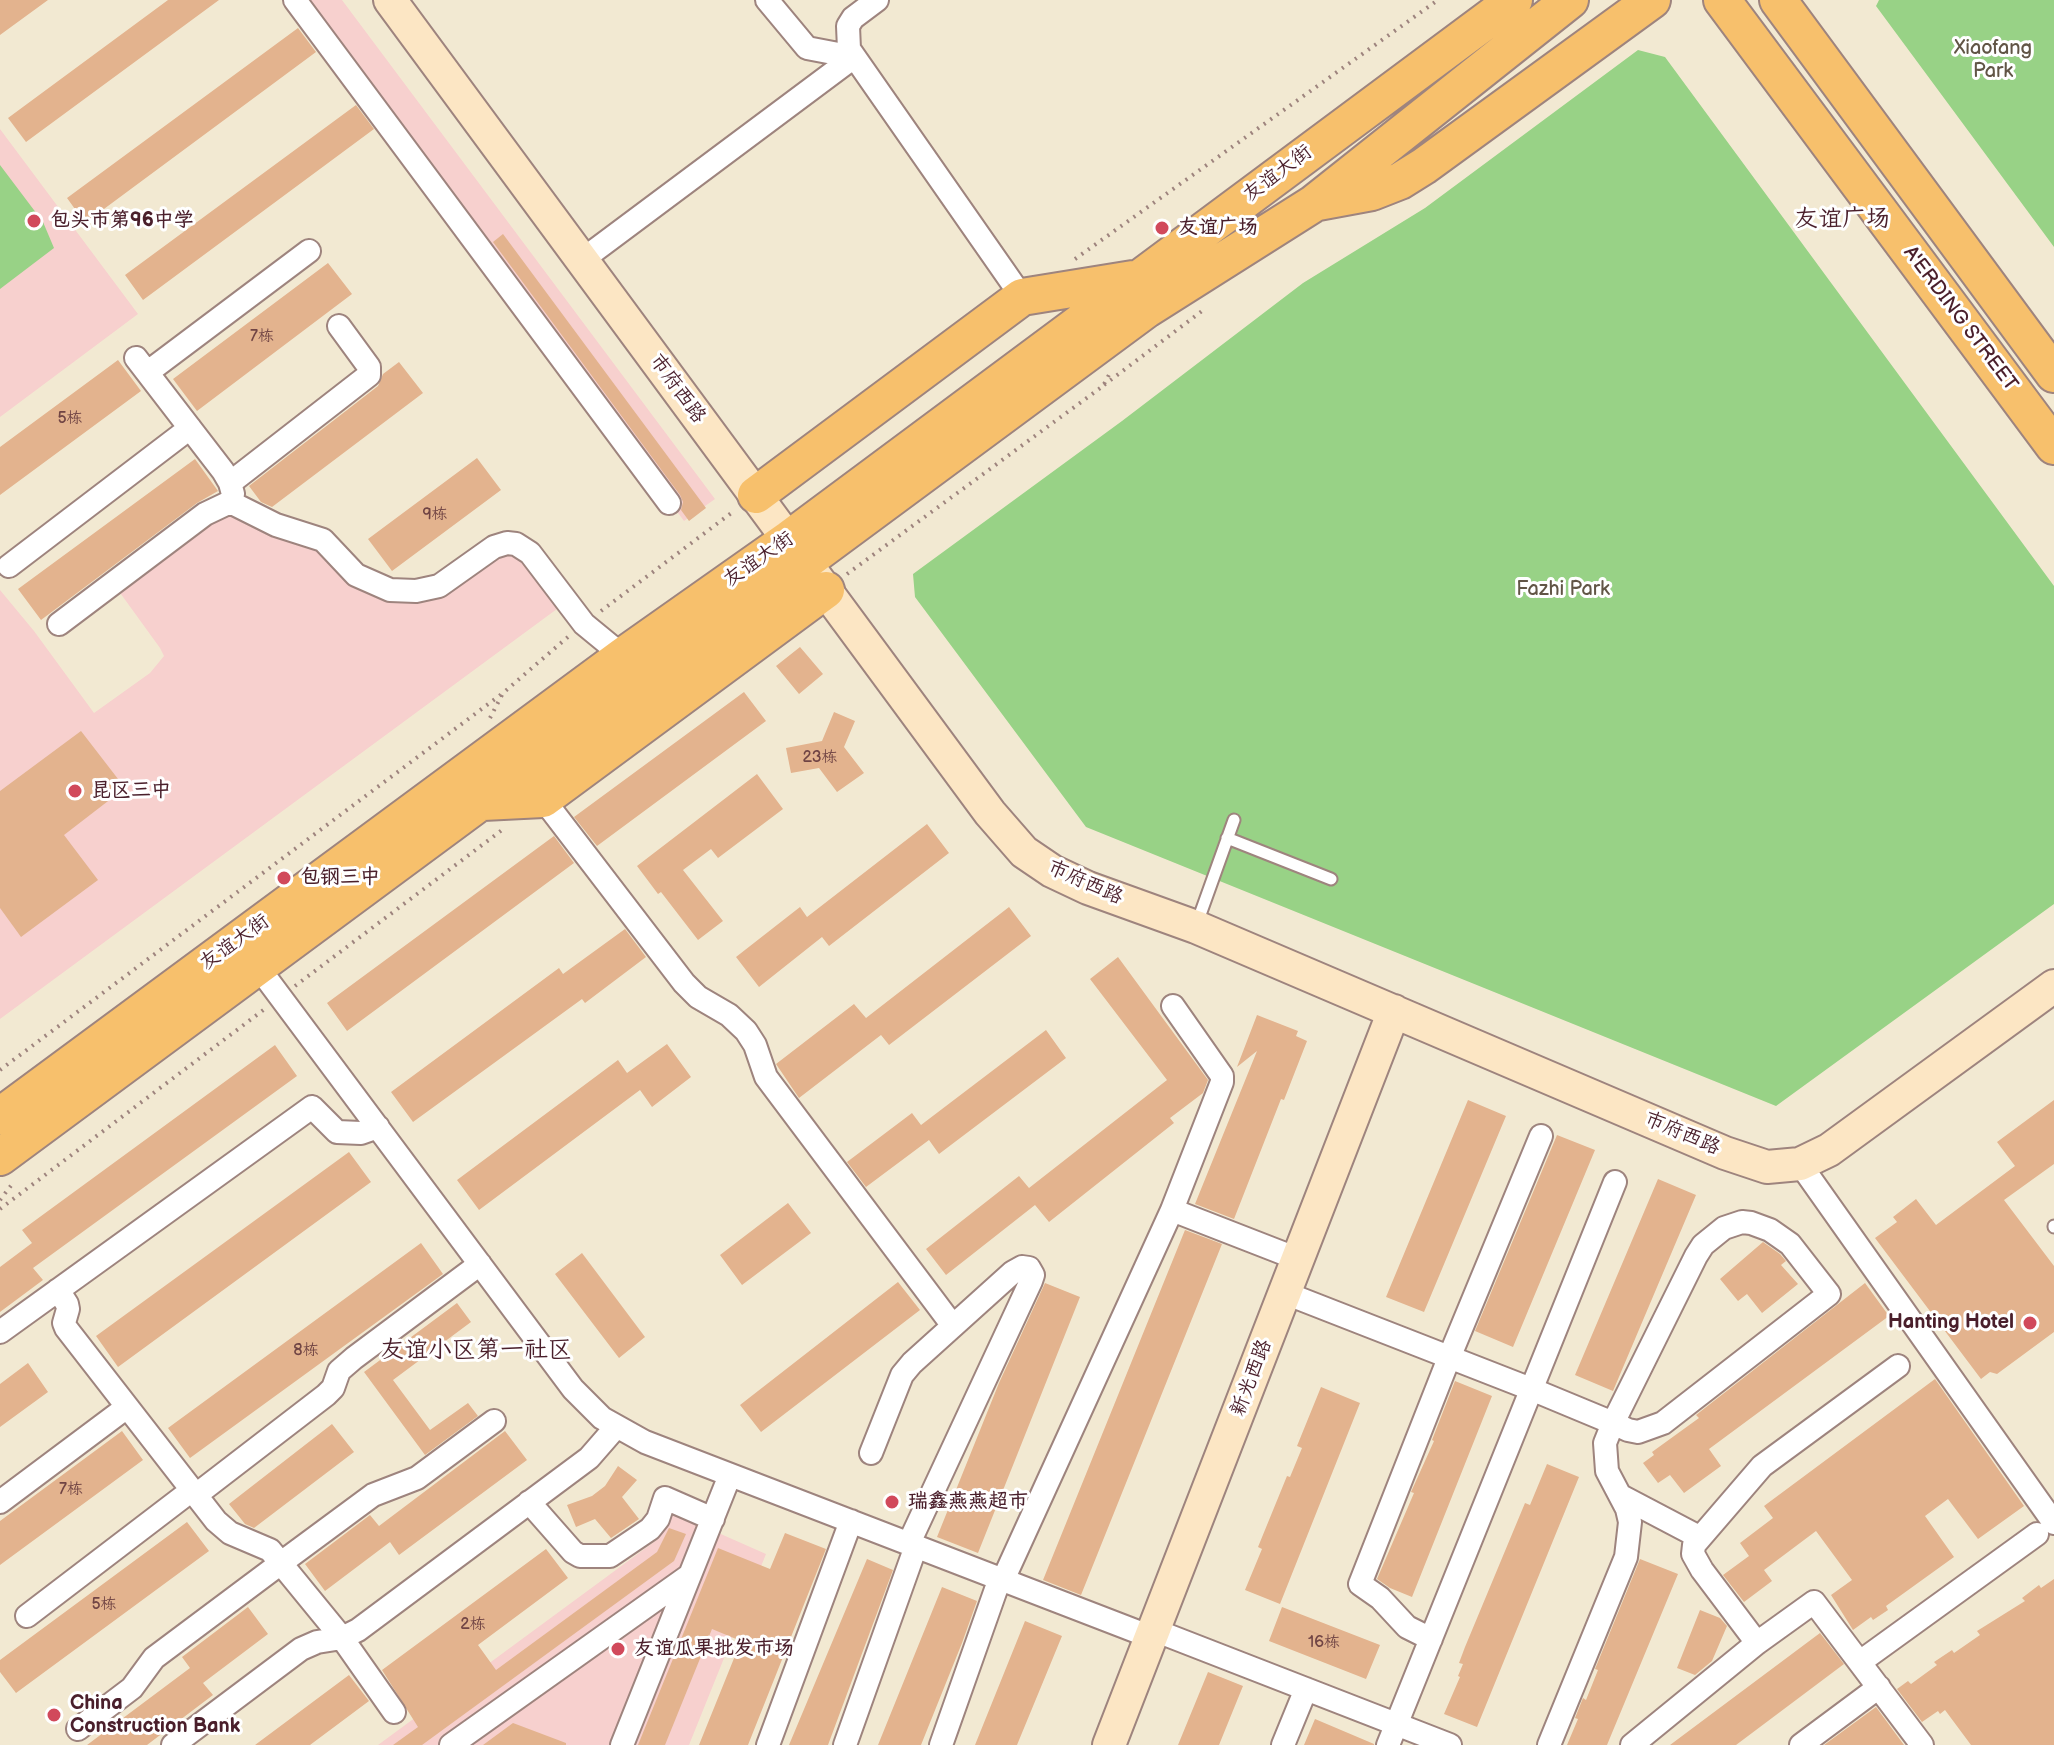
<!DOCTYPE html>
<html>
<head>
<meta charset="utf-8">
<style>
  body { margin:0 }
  canvas { display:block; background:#f2e9d2 }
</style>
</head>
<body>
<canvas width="2054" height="1745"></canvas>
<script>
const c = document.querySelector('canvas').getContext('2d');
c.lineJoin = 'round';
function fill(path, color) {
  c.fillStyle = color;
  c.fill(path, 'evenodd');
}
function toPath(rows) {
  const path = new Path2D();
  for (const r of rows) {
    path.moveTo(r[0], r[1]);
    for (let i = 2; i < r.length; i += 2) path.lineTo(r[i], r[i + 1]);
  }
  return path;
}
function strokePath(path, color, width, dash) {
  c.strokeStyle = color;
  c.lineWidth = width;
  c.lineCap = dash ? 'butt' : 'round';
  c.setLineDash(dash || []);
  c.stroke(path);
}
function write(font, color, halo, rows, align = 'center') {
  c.font = font + ' "Balsamiq Sans","LXGW WenKai TC",sans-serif';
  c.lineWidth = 6;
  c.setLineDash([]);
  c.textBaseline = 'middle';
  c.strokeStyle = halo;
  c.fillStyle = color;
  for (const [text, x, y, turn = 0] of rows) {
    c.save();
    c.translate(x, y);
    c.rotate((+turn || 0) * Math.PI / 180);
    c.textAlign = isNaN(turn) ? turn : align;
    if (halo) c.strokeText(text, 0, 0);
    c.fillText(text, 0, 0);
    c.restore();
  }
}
const built = toPath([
  [298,0,342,0,715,499,684,521],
  [0,129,138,314,0,417],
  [231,506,305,537,357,587,369,594,381,597,498,552,509,552,523,559,561,606,0,1019,0,590,34,631,94,713,150,673,164,656,160,648,118,590],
  [671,1512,766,1554,689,1745,378,1745,658,1539]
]);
const green = toPath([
  [1879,0,2054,0,2054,247,1876,6],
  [1638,50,1665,57,2054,586,2054,904,1776,1106,1086,827,915,597,913,574,1122,421,1303,283,1425,208],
  [0,165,43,222,54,248,0,289]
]);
const building = toPath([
  [0,0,48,0,0,35],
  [168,0,219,0,26,142,8,118],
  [298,28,316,52,85,223,67,198],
  [356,105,374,129,143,300,125,275],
  [503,234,706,508,689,521,681,510,683,502,680,495,493,242],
  [328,263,352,294,197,411,173,379],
  [118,360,141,391,0,495,0,447],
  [399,362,423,393,272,507,261,502,249,486,378,386,383,374],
  [477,458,501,490,392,571,368,539],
  [195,459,218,491,197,503,41,620,18,589],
  [800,647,823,674,799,694,776,666],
  [744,692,766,721,597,846,574,817],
  [834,712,855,721,844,747,864,773,837,792,819,768,791,773,786,748,822,741],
  [81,731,125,788,64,835,98,880,21,937,0,908,0,791],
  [757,774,783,809,718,858,711,849,683,870,723,921,698,940,661,892,658,894,637,866],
  [927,824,949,853,829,946,822,937,759,987,736,957,800,907,807,917],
  [554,836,574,863,347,1031,327,1003],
  [1009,907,1031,936,889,1045,881,1035,799,1098,776,1064,854,1004,866,1018],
  [625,929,646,957,585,1003,582,999,413,1122,391,1092,559,968,563,974],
  [1118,957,1208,1080,1203,1093,1170,1118,1174,1123,1049,1222,1035,1205,946,1275,926,1249,1019,1176,1029,1188,1167,1080,1090,979],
  [1257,1015,1298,1031,1296,1036,1307,1041,1284,1100,1281,1099,1234,1219,1195,1204,1257,1051,1237,1067],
  [1046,1030,1066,1058,939,1154,929,1140,866,1187,847,1162,912,1113,921,1125],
  [667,1044,691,1077,652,1107,640,1090,479,1210,457,1180,618,1060,627,1073],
  [275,1045,297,1076,33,1268,43,1280,0,1312,0,1267,32,1243,22,1230],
  [1468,1100,1506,1116,1424,1312,1386,1297],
  [2054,1100,2054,1164,2004,1200,2054,1266,2054,1332,1997,1374,1990,1372,1981,1379,1875,1238,1897,1222,1893,1217,1916,1199,1936,1225,2015,1166,1997,1142],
  [1557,1135,1595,1150,1513,1347,1475,1331],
  [349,1152,371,1182,118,1367,96,1336],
  [1658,1179,1696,1195,1613,1391,1575,1375],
  [788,1203,811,1233,742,1285,720,1255],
  [1185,1230,1222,1244,1081,1595,1043,1580],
  [1763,1242,1780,1254,1786,1261,1781,1265,1798,1284,1762,1313,1747,1294,1738,1301,1720,1279],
  [421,1243,443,1274,190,1458,168,1428],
  [582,1253,645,1337,619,1358,555,1274],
  [898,1282,920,1310,761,1432,740,1405],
  [1045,1283,1080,1297,978,1553,937,1537,999,1383],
  [1865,1283,1889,1316,1709,1449,1721,1466,1684,1493,1670,1475,1658,1483,1643,1463,1654,1455,1652,1452,1699,1418,1696,1415],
  [457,1303,471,1322,393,1380,430,1430,468,1403,478,1416,425,1455,364,1372],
  [28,1363,48,1392,0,1427,0,1384],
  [1935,1379,2024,1506,1978,1539,1948,1499,1925,1516,1954,1557,1886,1606,1888,1610,1873,1620,1871,1617,1853,1630,1831,1595,1852,1580,1816,1531,1764,1570,1772,1581,1744,1602,1723,1575,1749,1556,1740,1543,1773,1518,1764,1506],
  [1455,1381,1492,1396,1412,1597,1390,1588,1377,1579,1414,1493,1411,1492,1434,1441,1432,1440],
  [1321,1387,1360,1403,1280,1604,1245,1590,1262,1549,1258,1547,1287,1476,1290,1477,1302,1448,1297,1446],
  [332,1424,354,1452,254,1528,245,1524,229,1504],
  [122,1431,143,1460,0,1565,0,1521],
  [505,1431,527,1460,399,1555,390,1542,325,1591,305,1564,370,1515,379,1526],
  [1547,1464,1579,1477,1477,1727,1444,1714,1460,1677,1458,1676,1463,1664,1459,1663,1465,1647,1525,1503,1530,1505],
  [618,1466,637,1480,622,1497,639,1519,611,1538,595,1519,576,1527,567,1505,592,1496,605,1486],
  [187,1522,209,1551,16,1693,0,1672,0,1660],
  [669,1528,686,1534,674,1561,422,1745,393,1745,418,1727,382,1670,546,1549,568,1578,478,1645,496,1670,657,1552],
  [785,1533,826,1549,748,1745,699,1745,741,1641,712,1629,665,1745,638,1745,718,1548,770,1569],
  [867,1559,893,1570,828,1745,789,1745],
  [1640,1559,1678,1574,1607,1745,1567,1745,1578,1719,1575,1718,1583,1698,1586,1700,1598,1670,1595,1669],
  [2054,1579,2054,1745,1971,1745,1945,1710,1940,1714,1938,1711,1922,1722,1897,1689,1908,1681,1911,1684,1937,1665,1934,1662,1952,1650,1954,1653,1980,1635,1977,1631,2025,1601,2022,1598,2039,1585,2041,1588],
  [942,1587,977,1601,962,1643,921,1745,878,1745],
  [248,1607,268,1634,203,1683,213,1695,147,1745,87,1745,190,1668,182,1657],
  [1282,1607,1380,1645,1366,1679,1269,1641],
  [1700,1610,1720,1618,1727,1626,1712,1661,1695,1675,1677,1668],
  [1025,1621,1062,1636,1017,1745,975,1745],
  [1820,1633,1844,1664,1736,1745,1670,1745],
  [1208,1672,1243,1686,1219,1745,1178,1745],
  [349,1675,369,1701,310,1745,255,1745],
  [1876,1707,1904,1745,1824,1745],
  [1315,1719,1374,1744,1374,1745,1304,1745],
  [513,1723,566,1743,566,1745,483,1745]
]);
const path = toPath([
  [1075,259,1438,0],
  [1104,385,1206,308],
  [847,574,1103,386,1111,371],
  [601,611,734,511],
  [490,718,503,693,569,636],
  [295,986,502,830],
  [0,1070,503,693],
  [0,1200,13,1183],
  [0,1209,266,1008]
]);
const lane = toPath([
  [1227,838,1331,879],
  [1196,926,1234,820],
  [2054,1227,2054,1226]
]);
const street = toPath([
  [295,0,669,503],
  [767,0,807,48,854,57],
  [877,0,853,18,848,26,849,49,1022,297],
  [582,260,854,57],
  [136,358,223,471,230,483,233,494],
  [148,372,309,251],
  [230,483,369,375,369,367,339,326],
  [9,566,190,428],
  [59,624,205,514,226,504,234,504,276,525,323,540,356,575,390,590,416,591,439,586,494,547,507,543,516,544,530,553,584,624,623,656],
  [543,799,684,983,698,997,729,1015,746,1031,755,1045,766,1077,953,1326],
  [258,967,573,1389,602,1418,645,1442,1151,1637],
  [1800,1164,2054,1523],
  [1172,1210,1298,1259],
  [58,1290,67,1304,68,1309,64,1323,66,1328,216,1521,230,1533,270,1550,342,1638,394,1712],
  [1285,1293,1531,1389,1613,1423,1628,1430,1638,1432,1663,1423,1829,1294,1790,1244,1770,1230,1751,1223,1742,1222,1724,1228,1703,1245,1696,1256,1613,1423,1605,1443,1607,1471,1627,1509,1630,1522,1626,1557,1549,1745],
  [0,1332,312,1107,337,1132,361,1133,378,1127],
  [871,1453,902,1375,912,1363,1013,1272,1022,1267,1029,1268,1033,1275,1031,1281,909,1543],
  [196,1495,326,1395,333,1388,339,1371,354,1358,480,1264],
  [1621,1496,1699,1537],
  [0,1502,127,1407],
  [529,1502,573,1552,580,1556,610,1556,650,1529,658,1519,665,1498,713,1519],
  [1003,1580,1172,1210,1222,1082,1222,1076,1173,1006],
  [27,1616,192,1490],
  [1154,1630,1450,1745],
  [1431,1639,1407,1627,1380,1598,1360,1584,1449,1358,1541,1136],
  [1757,1643,1702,1570,1693,1554,1694,1545,1762,1466,1898,1366],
  [1860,1662,2037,1534],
  [78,1729,132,1688,154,1658,281,1563,373,1495,417,1478,494,1421],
  [173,1745,301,1649,317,1642,342,1638,358,1630,589,1458,616,1427],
  [451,1745,690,1575],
  [622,1745,730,1475],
  [768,1745,851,1521],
  [845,1745,916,1546],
  [941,1745,1000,1578],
  [1283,1745,1306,1689],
  [1388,1745,1615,1182],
  [1632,1745,1757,1643,1814,1602,1922,1745],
  [1801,1745,1879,1687]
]);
const secondary = toPath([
  [390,0,990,813,1024,852,1052,871,1088,888,1196,927,1725,1153,1767,1167,1800,1164,1829,1150,2054,986],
  [1109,1745,1394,1011]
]);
const primary = toPath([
  [1722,0,2054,446],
  [1778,0,2054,374],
  [1318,202,1372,192,1400,181,1424,166,1652,0],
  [756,495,1022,297,1133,279],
  [483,802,543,799,826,590],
  [0,1116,623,656,789,539,1514,0],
  [0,1157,1147,309,1313,204,1570,0]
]);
const markers = [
  [34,221,8,"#d1495b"],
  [1162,228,8,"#d1495b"],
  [75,791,8,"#d1495b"],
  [284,878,8,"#d1495b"],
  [2030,1323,8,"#d1495b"],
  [892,1502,8,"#d1495b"],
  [618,1649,8,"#d1495b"],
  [54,1715,8,"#d1495b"]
];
const numberNames = [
  ["7栋",262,337],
  ["5栋",70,419],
  ["9栋",435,515],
  ["23栋",820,758],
  ["8栋",306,1351],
  ["7栋",71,1490],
  ["5栋",104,1605],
  ["2栋",473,1625],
  ["16栋",1324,1643]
];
const parkNames = [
  ["Xiaofang",1993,49],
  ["Park",1993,72],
  ["Fazhi Park",1563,590]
];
const streetNames = [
  ["友谊大街",1278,174,-37],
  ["A'ERDING STREET",1960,319,53],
  ["市府西路",677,389,54],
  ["友谊大街",759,560,-35],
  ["市府西路",1085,883,24],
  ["友谊大街",235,943,-36],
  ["市府西路",1682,1134,23],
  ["新光西路",1252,1378,-69]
];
const poiNames = [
  ["包头市第96中学",50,221],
  ["友谊广场",1178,228],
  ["昆区三中",91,791],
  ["包钢三中",300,878],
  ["Hanting Hotel",2014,1323,"right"],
  ["瑞鑫燕燕超市",908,1502],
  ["友谊瓜果批发市场",634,1649],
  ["China",70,1704],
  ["Construction Bank",70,1727]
];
const quarterNames = [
  ["友谊广场",1842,220],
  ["友谊小区第一社区",476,1351]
];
fill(built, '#f7d0ce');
fill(green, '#98d286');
fill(building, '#e3b38e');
strokePath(lane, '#9e847e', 15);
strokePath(street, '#9e847e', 26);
strokePath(secondary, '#9e847e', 36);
strokePath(primary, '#9e847e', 40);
strokePath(path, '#9e847e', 4, [2, 6]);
strokePath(lane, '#fff', 11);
strokePath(street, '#fff', 22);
strokePath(secondary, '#fce6c4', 32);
strokePath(primary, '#f7c06c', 36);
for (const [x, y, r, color] of markers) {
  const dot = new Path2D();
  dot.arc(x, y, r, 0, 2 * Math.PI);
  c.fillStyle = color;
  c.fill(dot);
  strokePath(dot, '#fff', 3);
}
write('16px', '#704444', null, numberNames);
write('20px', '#615546', '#fff', parkNames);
write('20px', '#4a1f2b', '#fff', streetNames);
write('bold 20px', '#4a1f2b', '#fff', poiNames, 'left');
write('24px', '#4a1f2b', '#fff', quarterNames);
</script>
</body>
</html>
